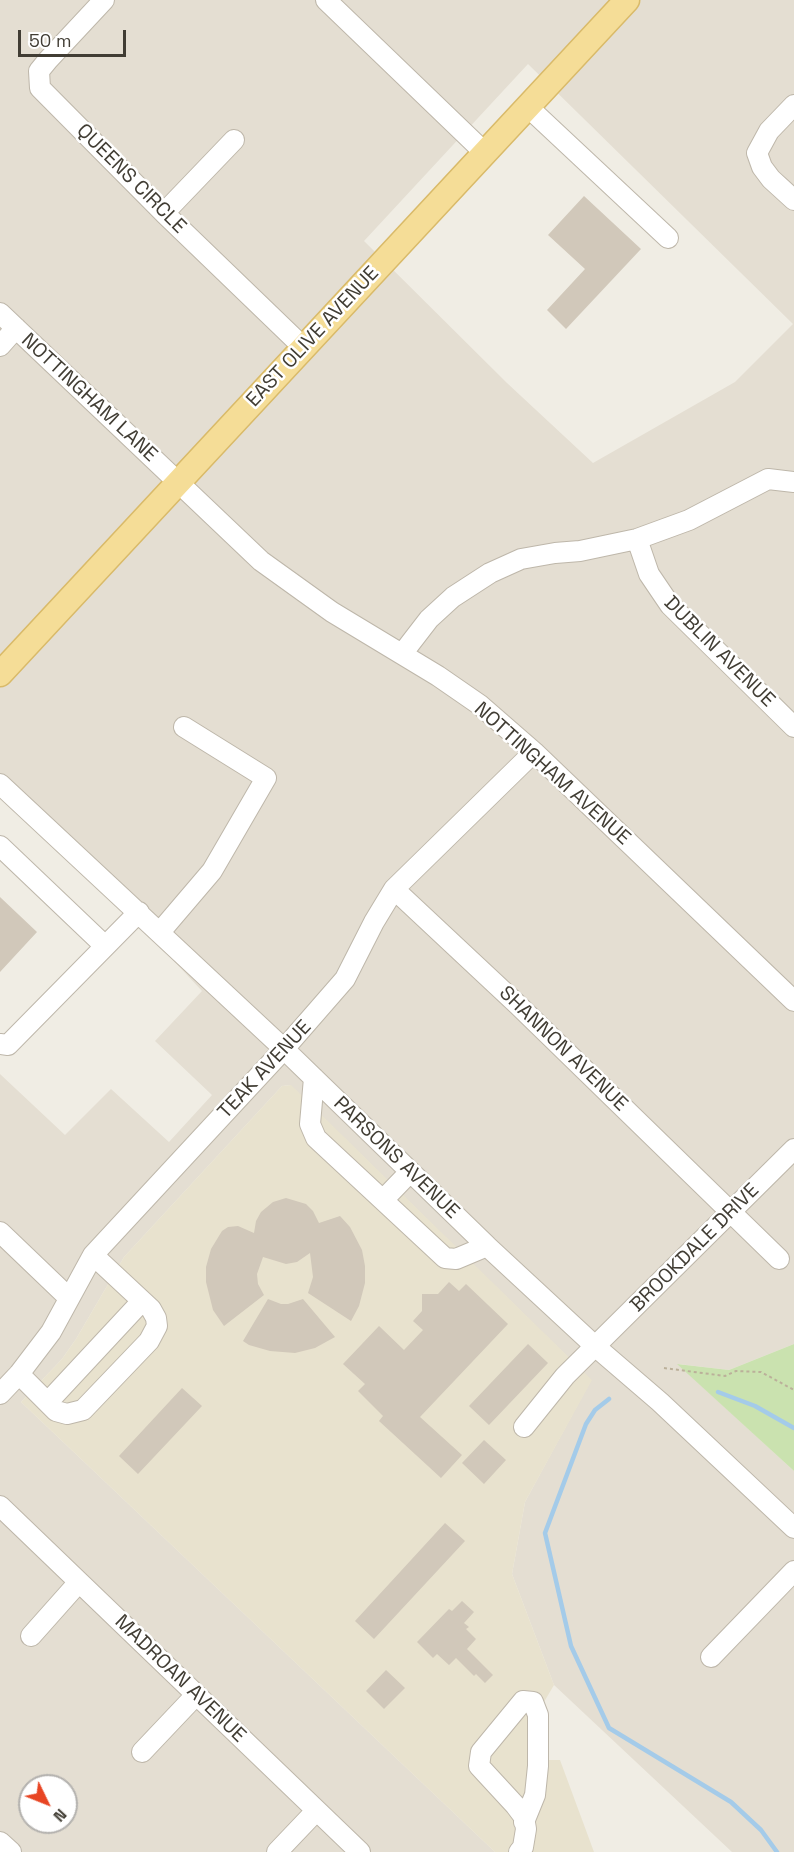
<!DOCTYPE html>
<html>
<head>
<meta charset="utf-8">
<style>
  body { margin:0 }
  #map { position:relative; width:794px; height:1852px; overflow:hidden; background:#f0ede4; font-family:"Space Grotesk",sans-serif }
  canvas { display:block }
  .north { position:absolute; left:18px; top:1774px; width:60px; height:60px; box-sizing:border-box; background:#fff; border:2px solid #b3b1ae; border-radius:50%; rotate:133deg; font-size:16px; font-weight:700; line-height:24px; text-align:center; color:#413d34 }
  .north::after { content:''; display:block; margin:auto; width:21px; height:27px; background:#e84523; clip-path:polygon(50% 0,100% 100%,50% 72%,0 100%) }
  .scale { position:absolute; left:18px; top:30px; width:108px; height:27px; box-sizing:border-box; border:3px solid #413d34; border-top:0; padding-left:8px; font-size:18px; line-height:21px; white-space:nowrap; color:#413d34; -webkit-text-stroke:4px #fff; paint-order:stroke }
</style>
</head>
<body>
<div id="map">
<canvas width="794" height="1852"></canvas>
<div class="north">N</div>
<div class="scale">50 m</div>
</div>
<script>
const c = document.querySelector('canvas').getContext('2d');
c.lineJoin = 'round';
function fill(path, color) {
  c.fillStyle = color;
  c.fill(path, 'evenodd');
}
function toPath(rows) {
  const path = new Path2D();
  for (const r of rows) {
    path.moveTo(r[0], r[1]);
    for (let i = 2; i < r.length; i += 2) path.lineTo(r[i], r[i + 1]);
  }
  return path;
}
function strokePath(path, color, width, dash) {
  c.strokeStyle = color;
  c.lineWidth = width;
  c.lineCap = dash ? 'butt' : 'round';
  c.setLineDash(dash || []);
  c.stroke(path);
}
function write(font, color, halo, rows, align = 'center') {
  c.font = font + ' "Space Grotesk",sans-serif';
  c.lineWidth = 5;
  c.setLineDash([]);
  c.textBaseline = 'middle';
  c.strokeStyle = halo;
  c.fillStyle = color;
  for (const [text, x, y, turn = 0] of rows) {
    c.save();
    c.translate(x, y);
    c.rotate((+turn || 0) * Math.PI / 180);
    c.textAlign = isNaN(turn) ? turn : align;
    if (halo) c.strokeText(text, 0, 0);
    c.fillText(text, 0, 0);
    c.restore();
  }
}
const residential = toPath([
  [0,0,794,0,794,1344,729,1370,678,1364,794,1471,794,1852,732,1852,554,1685,512,1574,525,1502,591,1380,290,1085,282,1086,124,1257,76,1339,62,1359,21,1402,495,1852,0,1852,0,1074,65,1135,111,1089,169,1142,212,1095,155,1041,202,991,0,775],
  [528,64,793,324,735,382,593,463,507,383,364,241],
  [30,1786,66,1786,66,1822,30,1822]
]);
const education = toPath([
  [291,1085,592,1380,525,1502,512,1574,554,1685,544,1702,549,1760,560,1760,594,1852,495,1852,21,1402,62,1359,76,1339,124,1257,282,1086]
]);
const green = toPath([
  [794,1344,794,1471,677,1364,729,1370]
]);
const stream = toPath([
  [718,1392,755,1406,794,1428],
  [609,1399,595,1410,586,1424,545,1533,571,1646,609,1728,731,1802,761,1830,777,1852]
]);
const building = toPath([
  [584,196,641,249,566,329,547,310,585,269,548,235],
  [0,897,37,932,0,972],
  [286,1198,306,1204,313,1211,319,1223,340,1216,350,1227,362,1250,365,1266,365,1283,359,1306,351,1321,308,1293,313,1277,310,1253,297,1262,286,1264,263,1257,257,1274,258,1284,264,1295,224,1326,213,1310,206,1282,206,1267,211,1249,222,1231,228,1227,238,1226,254,1233,256,1221,261,1212,273,1202],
  [449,1282,459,1291,466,1284,508,1324,420,1417,462,1455,441,1478,379,1421,383,1416,358,1391,365,1384,343,1364,379,1326,404,1350,423,1330,413,1321,422,1311,422,1294,438,1294],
  [268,1299,281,1304,288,1304,303,1299,335,1337,315,1348,295,1353,270,1351,249,1345,243,1341],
  [528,1344,548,1363,489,1425,469,1406],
  [182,1388,202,1406,138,1474,119,1456],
  [484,1440,506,1460,484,1484,462,1463],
  [445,1523,465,1541,374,1639,355,1621],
  [462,1601,474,1612,464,1623,469,1627,466,1629,476,1639,467,1649,493,1675,485,1683,476,1674,474,1676,456,1658,449,1665,437,1654,433,1658,417,1642,449,1609,452,1611],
  [386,1670,405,1688,384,1709,366,1691]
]);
const path = toPath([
  [664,1368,725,1376,736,1371,761,1372,794,1390]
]);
const minor = toPath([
  [104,0,48,60,39,71,40,88,164,213,303,347],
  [326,0,485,153],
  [794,105,769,131,757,153,762,167,771,179,794,200],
  [528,107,668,238],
  [164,213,234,140],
  [0,313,261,561,332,612,438,676,480,705,534,752,794,1001],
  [0,346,16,328],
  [637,539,649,574,670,605,794,727],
  [402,654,429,619,453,597,490,573,521,559,555,553,580,551,637,539,689,520,768,479,794,482],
  [0,784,284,1049,487,1246,596,1347,660,1402,794,1528],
  [0,846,105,946],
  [394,889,518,1005,779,1259],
  [160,932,212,871,266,778,184,727],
  [0,1044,8,1045,139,912],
  [314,1078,310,1124,316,1138,445,1258,456,1259,487,1246],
  [383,1200,410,1172],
  [0,1232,69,1298],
  [19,1374,56,1411,67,1414,83,1410,149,1341,157,1326,156,1318,151,1309,93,1255],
  [0,1394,19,1374,51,1332,93,1255,284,1049,345,979,374,922,394,889,534,752],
  [48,1402,142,1301],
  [524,1427,565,1376,794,1149],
  [0,1506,360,1852],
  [31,1636,79,1582],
  [711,1657,794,1571],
  [142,1752,196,1695],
  [0,1842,11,1852],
  [277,1852,316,1811],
  [519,1852,523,1847,526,1829,524,1817,515,1805,479,1766,481,1752,523,1701,533,1702,538,1715,538,1766,535,1795,524,1822]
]);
const major = toPath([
  [0,674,627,0]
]);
const streetNames = [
  ["QUEENS CIRCLE",131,179,45],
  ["EAST OLIVE AVENUE",313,337,-47],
  ["NOTTINGHAM LANE",89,398,43],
  ["DUBLIN AVENUE",719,652,45],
  ["NOTTINGHAM AVENUE",552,774,42],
  ["SHANNON AVENUE",563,1049,44],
  ["TEAK AVENUE",265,1070,-47],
  ["PARSONS AVENUE",396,1158,44],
  ["BROOKDALE DRIVE",695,1248,-45],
  ["MADROAN AVENUE",180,1679,44]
];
fill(residential, '#e4ded2');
fill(education, '#e8e2ce');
fill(green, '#cae2af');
strokePath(stream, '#a4cbe9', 4.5);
fill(building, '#d1c8ba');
strokePath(minor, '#beb7aa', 22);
strokePath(major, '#d9ba69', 27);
strokePath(path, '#bbb09a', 2, [3, 3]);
strokePath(minor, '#fff', 20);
strokePath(major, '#f5dd97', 24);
write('20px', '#413d34', '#fff', streetNames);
</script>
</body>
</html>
